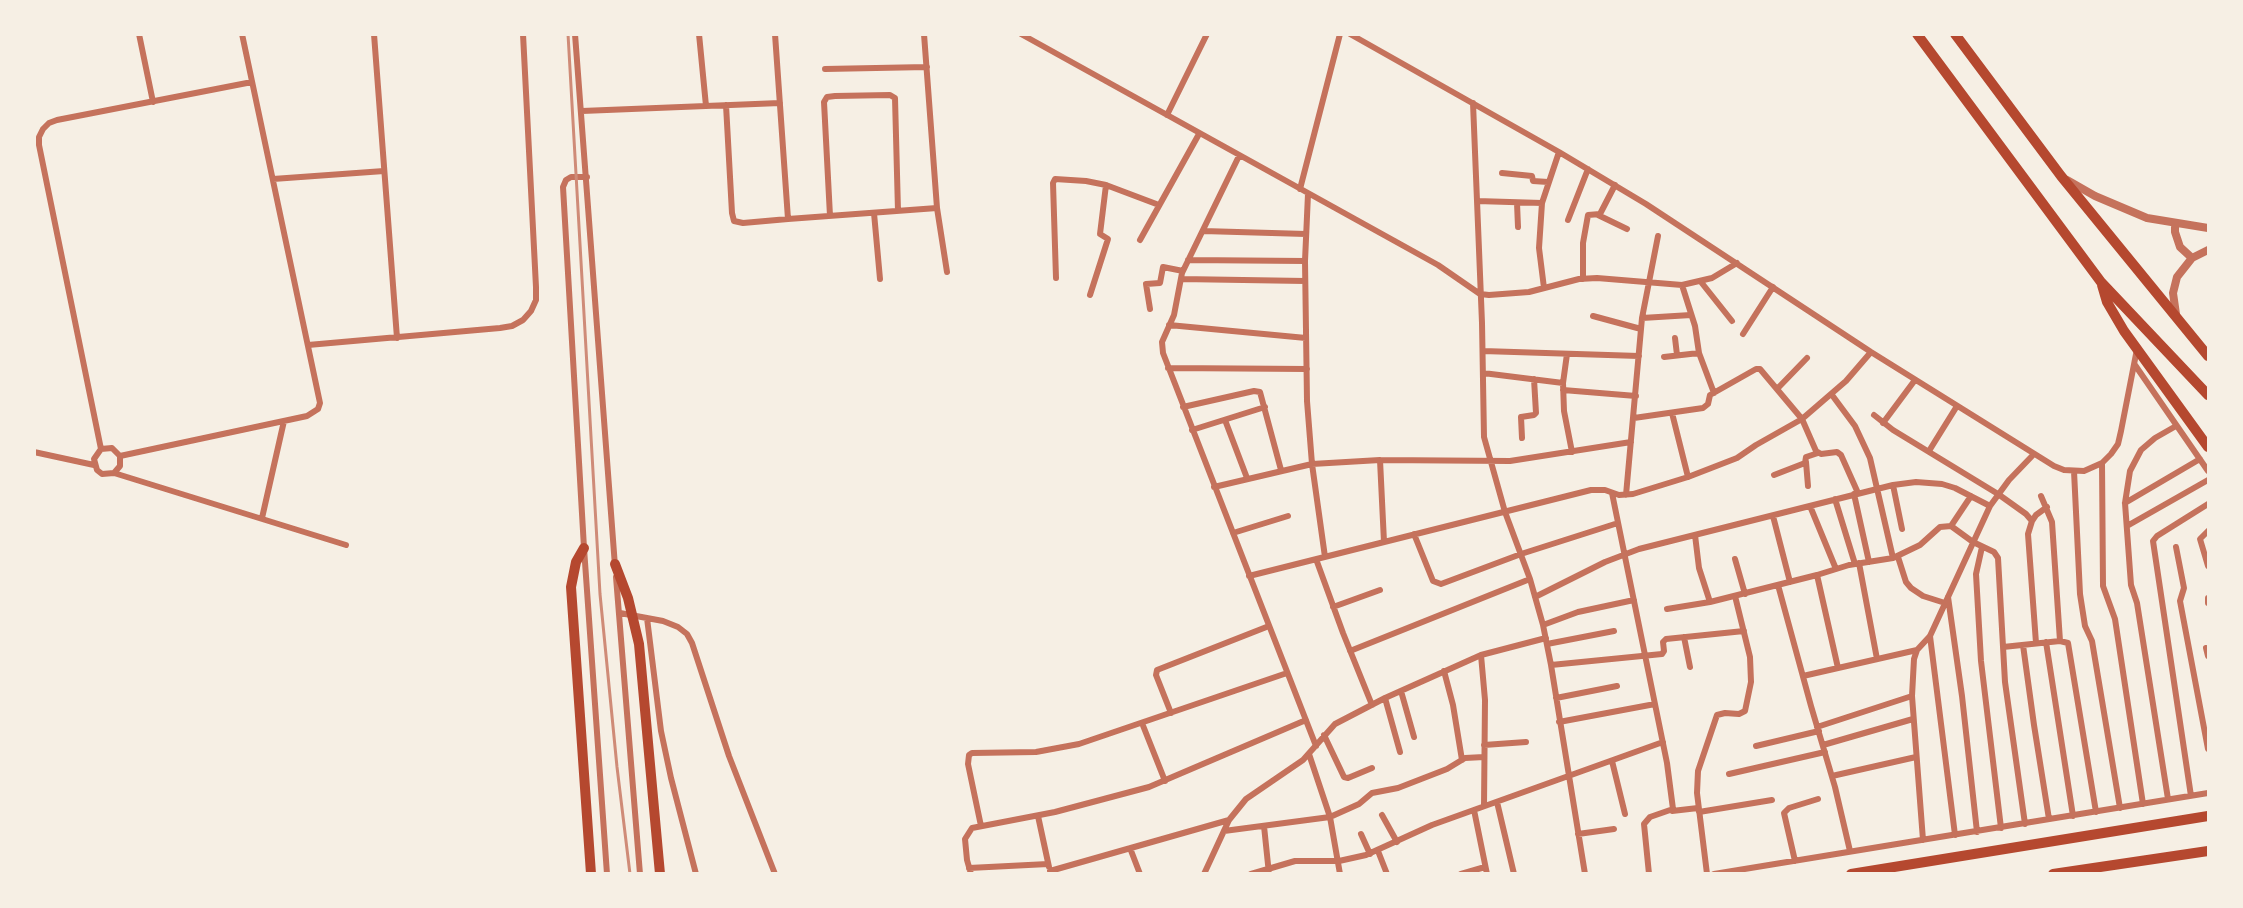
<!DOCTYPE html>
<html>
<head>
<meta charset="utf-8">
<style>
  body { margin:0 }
  #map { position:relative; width:2243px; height:908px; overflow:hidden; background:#f6efe4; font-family:"Asap Condensed",sans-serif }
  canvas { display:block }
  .frame { position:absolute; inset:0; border:36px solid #f6efe4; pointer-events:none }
</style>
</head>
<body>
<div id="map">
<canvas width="2243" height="908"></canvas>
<div class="frame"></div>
</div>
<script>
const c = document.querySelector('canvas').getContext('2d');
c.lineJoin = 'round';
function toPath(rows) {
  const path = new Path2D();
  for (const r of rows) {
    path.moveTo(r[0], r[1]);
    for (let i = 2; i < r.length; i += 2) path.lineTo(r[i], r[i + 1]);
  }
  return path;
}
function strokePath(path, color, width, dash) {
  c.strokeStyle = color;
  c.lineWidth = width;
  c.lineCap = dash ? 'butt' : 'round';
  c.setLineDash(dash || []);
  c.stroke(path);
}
const minor = toPath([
  [139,34,153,102],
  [374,34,397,338],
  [575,34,615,566],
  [699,34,706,106],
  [775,34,788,219,937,208,947,272],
  [924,34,937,208],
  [1021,34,1438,265,1480,294,1489,295,1529,292,1579,279,1597,278,1682,285,1712,278,1737,263],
  [1350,34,1559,152,1646,204,1871,352,2054,466,2064,470,2084,471,2102,463,2111,454,2118,444,2121,431,2137,349],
  [825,69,927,67],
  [1473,103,1482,323,1484,437,1505,512,1530,579,1543,625,1551,665,1585,874],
  [726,105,732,213,734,221,743,223,788,219],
  [582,111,780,103],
  [1167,115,1207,34],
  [1239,156,1182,273,1174,315,1162,342,1163,353,1316,746],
  [1502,173,1532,176,1533,181,1548,182],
  [587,177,571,177,566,180,563,187,584,548,607,874],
  [273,179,384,171],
  [1300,189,1340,34],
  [1308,194,1305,261,1307,401,1312,464,1325,557],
  [1477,201,1542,203],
  [1517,203,1518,227],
  [874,213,880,279],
  [1598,215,1627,229],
  [830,216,824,102,827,97,835,96,890,95,895,98,898,211],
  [1568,220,1588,169],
  [1203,231,1306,234],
  [1140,240,1199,134],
  [1188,260,1305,261],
  [1056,278,1053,183,1055,179,1086,181,1106,185,1159,205],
  [1181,279,1305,281],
  [1583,279,1583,243,1588,215,1600,214,1615,185],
  [1701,282,1732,321],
  [1682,285,1695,326,1699,353,1714,393],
  [1544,288,1539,248,1542,203,1559,152],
  [1090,295,1108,239,1100,234,1106,185],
  [1150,309,1146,284,1160,283,1163,267,1183,271],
  [1593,316,1641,329],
  [1642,318,1691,315],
  [1169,325,1306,338],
  [1743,334,1773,287],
  [1675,338,1677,355],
  [308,345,500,328,512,326,523,320,531,311,536,300,536,287,523,34],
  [1483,351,1639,356],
  [1567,354,1563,383,1564,411,1572,452],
  [1664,357,1699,353],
  [2135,365,2208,471],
  [1168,368,1307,369],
  [1483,373,1563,383],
  [1777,389,1807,358],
  [1563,390,1636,396],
  [1832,395,1855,426,1870,458,1893,558],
  [1183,407,1254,391,1260,392,1281,470],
  [1672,413,1688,477],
  [1874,415,1893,430,1998,494,2026,514,2032,521],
  [1634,418,1703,408,1708,404,1710,395,1756,369,1760,369,1802,419,1816,451,1821,454,1837,452,1841,455,1858,493],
  [1225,420,1247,478],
  [1883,423,1915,380],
  [1192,430,1265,407],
  [1522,438,1521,417,1534,415,1536,413,1534,379],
  [101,449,39,145,39,137,43,129,49,123,57,120,252,82],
  [1929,451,1957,406],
  [34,452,94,465],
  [120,456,307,416,318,409,320,403,242,34],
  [1380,460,1384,542],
  [1806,462,1808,486],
  [2102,463,2103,586,2115,619,2143,804],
  [2074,471,2080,594,2085,626,2092,641,2120,808],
  [114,473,120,466,120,456,112,448,101,449,94,459,97,470,102,474,114,473,346,545],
  [1774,475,1805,463,1806,457,1818,453],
  [1893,485,1902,529],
  [1214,487,1312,464,1380,460,1510,461,1631,442],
  [1612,493,1667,763,1673,809,1650,817,1644,824,1649,874],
  [1854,494,1869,562],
  [1626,495,1642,318,1658,236],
  [2041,496,2052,522,2060,641],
  [1835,499,1855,564],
  [2125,503,2200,459],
  [1810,506,1836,569],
  [1773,516,1790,582],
  [262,518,284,421],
  [1951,526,1971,496],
  [2127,526,2208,480],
  [2208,531,2200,539,2208,566],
  [1233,533,1288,516],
  [1414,534,1433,581,1441,584,1521,554,1618,523],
  [1695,535,1699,568,1710,602],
  [1982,547,1976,574,1981,661,2001,828],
  [2176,547,2184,588,2180,601,2208,749],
  [1898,557,1906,582,1911,588,1923,596,1945,603],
  [1316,559,1343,633,1372,705],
  [1735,559,1745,594],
  [1859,563,1877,659],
  [1817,575,1838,668],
  [1249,576,1591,490,1605,490,1619,495,1633,494,1688,477,1737,458,1756,445,1802,419,1846,381,1871,352],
  [616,577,640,874],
  [1778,585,1811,706,1835,787,1850,851],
  [1535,597,1605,562,1639,549,1893,485,1916,482,1942,484,1955,488,1990,506],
  [1948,597,1962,696,1977,832],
  [2208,598,2208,603],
  [1333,607,1380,590],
  [1667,609,1710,602,1817,575,1849,565,1893,558,1920,545,1940,527,1951,526,1973,542,1994,552,1998,558,2005,682,2025,824],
  [620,613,663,621,678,627,687,634,692,643,729,756,775,874],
  [647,618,661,731,671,778,696,874],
  [1543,625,1578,612,1634,600],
  [1930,636,1955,835],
  [1684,637,1690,667],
  [2046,642,2073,816],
  [2036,643,2028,534,2032,521,2036,515,2047,507],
  [1547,644,1614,631],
  [2023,645,2034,725,2049,819],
  [2003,647,2060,641,2068,643,2096,812],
  [2206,648,2208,656],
  [1350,651,1530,579],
  [1481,655,1485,700,1484,806],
  [1551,665,1662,654,1664,651,1663,642,1666,639,1744,631],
  [1444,671,1453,705,1462,760],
  [1803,676,1917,650],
  [1401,691,1414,737],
  [1385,698,1400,752],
  [1556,698,1617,686],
  [1171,713,1156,675,1157,670,1269,626],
  [1559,722,1655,704],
  [1142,723,1165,781],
  [1817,727,1912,696],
  [1324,735,1344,777,1348,778,1372,768],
  [1484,745,1526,742],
  [1823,745,1913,719],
  [1756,746,1819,731],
  [1309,754,1330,817,1340,874],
  [1612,761,1625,814],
  [1729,774,1825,752],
  [1832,776,1916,757],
  [2191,796,2153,541,2157,536,2208,504],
  [2168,799,2137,603,2131,585,2125,503,2130,471,2141,450,2155,438,2176,426],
  [1497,802,1514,874],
  [1474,810,1487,874],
  [1672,811,1698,808],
  [1699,812,1772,800],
  [1382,815,1397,842],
  [1038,816,1049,867],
  [981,826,968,764,969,755,972,753,1036,752,1079,744,1287,673],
  [1264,826,1269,874],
  [1224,831,1330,817,1359,804,1372,793,1398,788,1447,769,1465,758,1484,757],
  [1361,834,1370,854],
  [1578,834,1614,829],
  [1923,840,1912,696,1914,659,1917,650,1930,636,1990,506,2009,480,2034,454],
  [1130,848,1140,874],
  [1378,851,1387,874],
  [1795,861,1784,813,1789,808,1818,799],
  [969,868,1048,864],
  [1050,871,1229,820],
  [971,874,967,860,965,839,972,828,1055,812,1149,787,1306,720],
  [1204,874,1229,820,1246,799,1303,760,1335,724,1385,698,1481,655,1546,638],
  [1251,874,1295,861,1339,861,1366,855,1432,825,1663,742],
  [1461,874,1485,867],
  [1707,874,1697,793,1698,771,1717,715,1725,713,1739,714,1745,711,1751,682,1750,657,1735,596],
  [1714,874,2208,793]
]);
const tertiary = toPath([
  [2067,180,2095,196,2147,218,2208,228],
  [2175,224,2175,232,2180,247,2192,258],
  [2176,314,2173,293,2177,277,2192,258,2208,250]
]);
const trunk = toPath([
  [1917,34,2101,282,2208,395],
  [1955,34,2061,176,2208,356],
  [2102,285,2107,302,2124,331,2208,447],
  [1851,874,2208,816]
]);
const motorway = toPath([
  [584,548,576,562,571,587,591,874],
  [615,564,628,598,639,644,660,874],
  [2053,874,2208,851]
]);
const rail = toPath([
  [568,34,600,594,617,767,630,874]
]);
strokePath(minor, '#c5725c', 6);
strokePath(tertiary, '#c5725c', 8);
strokePath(trunk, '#b5482f', 10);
strokePath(motorway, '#b5482f', 10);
strokePath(rail, '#cf8b77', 3);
</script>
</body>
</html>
